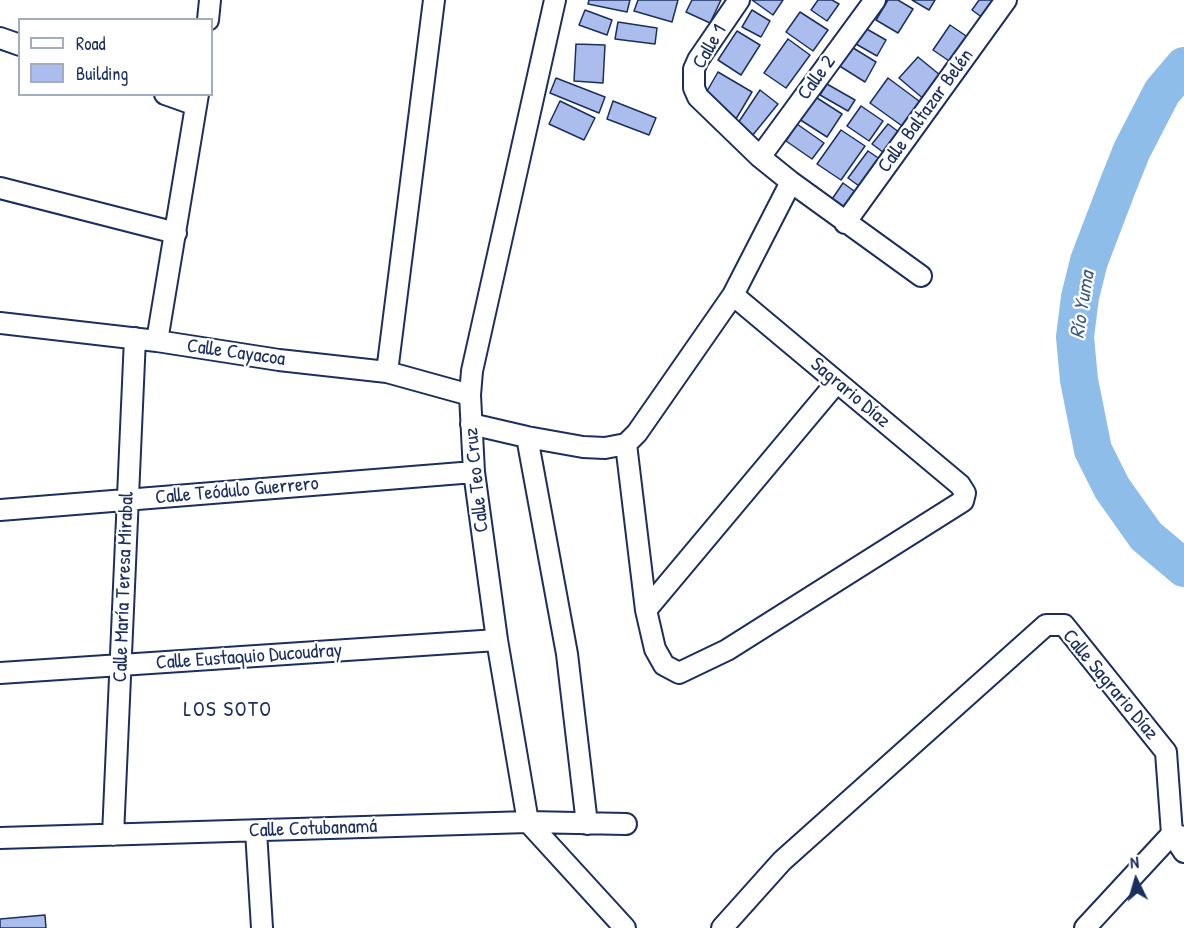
<!DOCTYPE html>
<html>
<head>
<meta charset="utf-8">
<style>
  body { margin:0 }
  #map { position:relative; width:1184px; height:928px; overflow:hidden; background:#fff; font-family:"Patrick Hand",sans-serif }
  canvas { display:block }
  .legend { position:absolute; left:18px; top:18px; width:195px; height:78px; box-sizing:border-box; background:#fff; border:2px solid #a4acbf; margin:0; padding:8px 10px; list-style:none; font-size:18px; color:#1b2f5e }
  .legend li { display:flex; align-items:center; gap:12px; height:30px }
  .legend b { width:30px; border:2px solid #a4acbf }
  .north { position:absolute; left:1106px; top:850px; width:60px; height:60px; -webkit-text-stroke:4px #fff; paint-order:stroke; rotate:355deg; font-size:16px; font-weight:700; line-height:24px; text-align:center; color:#1b2f5e }
  .north::after { content:''; display:block; margin:auto; width:21px; height:27px; background:#1b2f5e; clip-path:polygon(50% 0,100% 100%,50% 72%,0 100%) }
</style>
</head>
<body>
<div id="map">
<canvas width="1184" height="928"></canvas>
<ul class="legend">
<li><b style="height:8px;background:#fff"></b>Road</li>
<li><b style="height:16px;background:#abbdec"></b>Building</li>
</ul>
<div class="north">N</div>
</div>
<script>
const c = document.querySelector('canvas').getContext('2d');
c.lineJoin = 'round';
function toPath(rows) {
  const path = new Path2D();
  for (const r of rows) {
    path.moveTo(r[0], r[1]);
    for (let i = 2; i < r.length; i += 2) path.lineTo(r[i], r[i + 1]);
  }
  return path;
}
function strokePath(path, color, width, dash) {
  c.strokeStyle = color;
  c.lineWidth = width;
  c.lineCap = dash ? 'butt' : 'round';
  c.setLineDash(dash || []);
  c.stroke(path);
}
function fill(path, color) {
  c.fillStyle = color;
  c.fill(path, 'evenodd');
}
function write(font, color, halo, rows, align = 'center') {
  c.font = font + ' "Patrick Hand",sans-serif';
  c.lineWidth = 4.5;
  c.setLineDash([]);
  c.textBaseline = 'middle';
  c.strokeStyle = halo;
  c.fillStyle = color;
  for (const [text, x, y, turn = 0] of rows) {
    c.save();
    c.translate(x, y);
    c.rotate((+turn || 0) * Math.PI / 180);
    c.textAlign = isNaN(turn) ? turn : align;
    if (halo) c.strokeText(text, 0, 0);
    c.fillText(text, 0, 0);
    c.restore();
  }
}
const river = toPath([
  [1184,66,1162,92,1132,150,1118,185,1089,261,1080,297,1075,337,1079,380,1093,450,1112,488,1146,536,1184,568]
]);
const building = toPath([
  [589,0,630,0,627,12,588,4,589,0],
  [638,0,678,0,672,22,634,11,638,0],
  [692,0,721,0,710,23,686,12,692,0],
  [752,0,783,0,773,15,752,0],
  [818,0,832,0,839,4,827,21,811,10,818,0],
  [888,0,898,0,913,9,898,33,876,20,888,0],
  [912,0,935,0,929,10,912,0],
  [979,0,1009,0,991,24,972,10,979,0],
  [585,10,612,20,607,35,579,25,585,10],
  [752,10,770,21,761,37,742,27,752,10],
  [800,12,828,30,813,51,786,32,800,12],
  [618,22,657,28,655,44,615,39,618,22],
  [950,25,972,40,955,65,933,50,950,25],
  [865,28,886,40,877,56,856,44,865,28],
  [737,31,760,45,741,75,718,60,737,31],
  [788,39,810,55,786,88,764,73,788,39],
  [576,44,605,45,603,83,574,81,576,44],
  [850,46,876,62,865,82,838,65,850,46],
  [918,57,951,84,932,106,899,78,918,57],
  [718,72,752,92,733,124,699,105,718,72],
  [556,78,605,97,599,113,550,93,556,78],
  [888,78,923,104,905,128,870,103,888,78],
  [827,84,855,100,848,111,820,95,827,84],
  [760,90,778,104,748,141,736,126,760,90],
  [814,96,842,114,827,137,799,119,814,96],
  [560,101,595,118,584,140,549,124,560,101],
  [613,101,656,118,649,135,607,119,613,101],
  [861,106,883,121,869,141,847,126,861,106],
  [797,124,824,143,812,159,786,141,797,124],
  [888,124,915,144,899,164,872,144,888,124],
  [841,130,865,146,841,180,817,164,841,130],
  [868,151,893,168,873,196,848,178,868,151],
  [843,183,861,196,848,215,830,202,843,183],
  [45,915,46,928,0,928,0,919,45,915]
]);
const minor = toPath([
  [555,0,472,371,470,395,474,472,497,640,528,822,625,928],
  [739,0,698,60,694,69,694,88,698,97,760,157,791,182,921,276],
  [208,20,210,0],
  [0,38,20,45],
  [165,94,196,105],
  [760,157,875,0],
  [0,188,176,233],
  [845,223,1006,0],
  [0,323,157,341,279,360,387,372,470,395],
  [157,341,198,94],
  [387,372,434,0],
  [471,424,527,437,583,447,605,448,626,444,637,433,733,295,791,182],
  [527,437,567,654,587,824],
  [626,444,646,610,655,649,664,665,679,673,727,650,963,501,965,493,960,485,733,295],
  [0,510,474,472],
  [646,610,837,382],
  [0,673,497,640],
  [256,831,262,928],
  [113,835,135,338],
  [0,838,528,822,626,824],
  [722,928,782,861,1046,625,1064,625,1166,752,1172,834,1184,852],
  [1085,928,1172,834,1184,837]
]);
const streetNames = [
  ["Calle 1",710,47,-60],
  ["Calle 2",817,78,-54],
  ["Calle Baltazar Belén",926,111,-54],
  ["Calle Cayacoa",236,353,8],
  ["Sagrario Díaz",850,393,40],
  ["Calle Teo Cruz",477,480,-96],
  ["Calle Teódulo Guerrero",237,491,-5],
  ["Calle María Teresa Mirabal",124,587,-88],
  ["Calle Eustaquio Ducoudray",249,657,-4],
  ["Calle Sagrario Díaz",1110,685,50],
  ["Calle Cotubanamá",313,829,-2]
];
const waterNames = [
  ["Río Yuma",1083,305,-81]
];
const neighbourhoodNames = [
  ["LOS SOTO",228,710]
];
strokePath(river, '#8fbde9', 38);
fill(building, '#abbdec');
strokePath(building, '#1b2f5e', 1.5);
strokePath(minor, '#1b2f5e', 24);
strokePath(minor, '#fff', 20);
write('20px', '#1b2f5e', '#fff', streetNames);
write('italic 21px', '#3e5a88', '#fff', waterNames);
c.letterSpacing = '1.5px';
write('21px', '#1b2f5e', '#fff', neighbourhoodNames);
c.letterSpacing = '0px';
</script>
</body>
</html>
